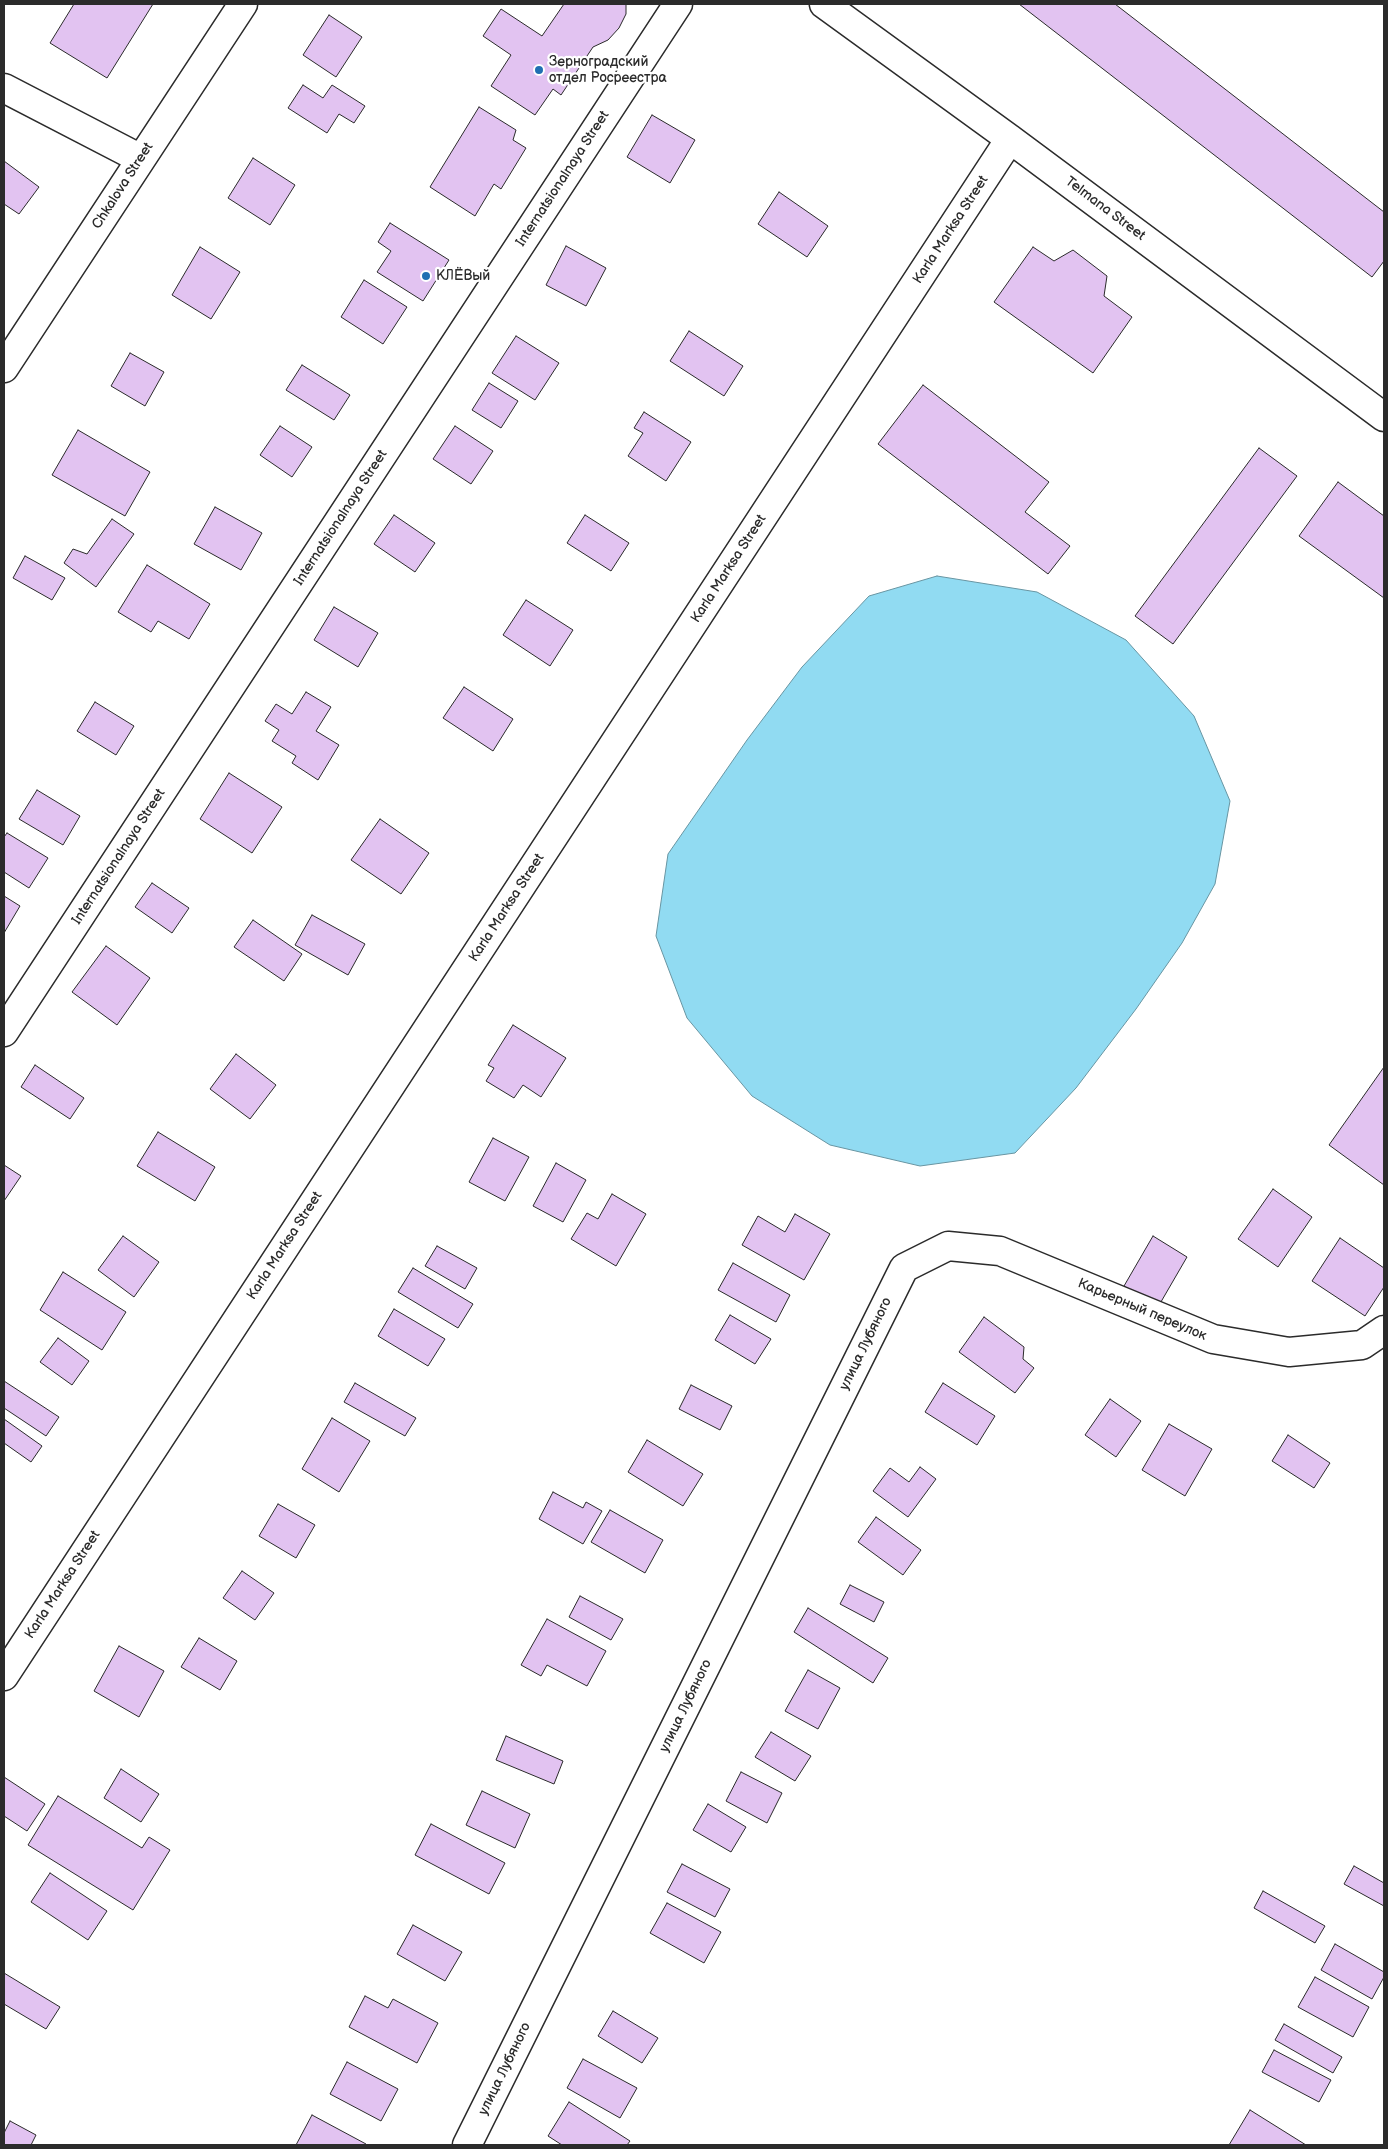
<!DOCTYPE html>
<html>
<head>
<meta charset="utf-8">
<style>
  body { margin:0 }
  #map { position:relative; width:1388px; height:2149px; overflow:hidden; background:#fff; font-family:"Balsamiq Sans",sans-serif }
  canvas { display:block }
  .frame { position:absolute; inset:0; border:5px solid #2b2b2b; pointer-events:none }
</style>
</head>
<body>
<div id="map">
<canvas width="1388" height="2149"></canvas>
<div class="frame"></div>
</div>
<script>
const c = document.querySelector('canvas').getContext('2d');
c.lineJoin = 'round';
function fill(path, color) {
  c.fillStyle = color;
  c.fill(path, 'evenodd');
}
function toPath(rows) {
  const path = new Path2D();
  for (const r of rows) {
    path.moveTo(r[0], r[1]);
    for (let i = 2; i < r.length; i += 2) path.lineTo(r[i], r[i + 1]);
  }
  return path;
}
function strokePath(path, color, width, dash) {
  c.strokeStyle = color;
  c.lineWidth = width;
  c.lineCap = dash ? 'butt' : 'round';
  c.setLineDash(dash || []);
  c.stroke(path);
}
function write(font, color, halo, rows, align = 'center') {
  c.font = font + ' "Balsamiq Sans",sans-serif';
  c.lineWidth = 4.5;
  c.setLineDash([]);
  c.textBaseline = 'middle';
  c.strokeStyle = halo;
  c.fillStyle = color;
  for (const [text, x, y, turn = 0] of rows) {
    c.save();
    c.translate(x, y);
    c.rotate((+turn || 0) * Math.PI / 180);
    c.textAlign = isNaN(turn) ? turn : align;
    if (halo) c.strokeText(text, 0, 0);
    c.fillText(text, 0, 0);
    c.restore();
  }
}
const water = toPath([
  [937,576,1037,592,1126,640,1194,716,1230,801,1215,884,1182,943,1136,1009,1076,1088,1015,1153,920,1166,830,1145,752,1096,687,1018,656,936,668,854,747,740,802,667,869,596,937,576]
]);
const building = toPath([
  [74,4,153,4,107,78,50,43,74,4],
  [564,4,626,4,626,14,619,28,608,40,593,47,561,95,553,89,535,115,491,86,511,55,483,36,501,9,542,36,564,4],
  [1019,4,1115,4,1384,212,1384,261,1372,277,1019,4],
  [329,15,362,37,336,77,303,55,329,15],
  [303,85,323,98,332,85,365,106,354,123,339,114,327,133,288,108,303,85],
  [479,107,516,130,513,140,526,148,501,189,494,184,475,216,430,187,479,107],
  [652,115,695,140,670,183,627,157,652,115],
  [253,158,295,185,270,225,228,198,253,158],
  [4,161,39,187,19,214,4,204,4,161],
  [779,192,828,226,807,257,758,224,779,192],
  [390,223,449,260,423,301,377,272,391,251,378,242,390,223],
  [566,246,606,268,586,306,546,285,566,246],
  [200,247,240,272,211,319,172,295,200,247],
  [1033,247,1054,261,1073,250,1107,276,1104,296,1132,317,1093,373,994,302,1033,247],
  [364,280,407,307,383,344,341,317,364,280],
  [689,331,743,366,724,396,670,361,689,331],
  [516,336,559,363,535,400,492,373,516,336],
  [130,353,164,372,145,406,111,386,130,353],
  [302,365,350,395,334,420,286,390,302,365],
  [489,383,518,401,501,428,472,410,489,383],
  [923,385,1049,482,1025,512,1070,546,1048,574,878,444,923,385],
  [644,412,691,442,666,481,628,456,643,433,634,428,644,412],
  [280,426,312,447,292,477,260,455,280,426],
  [455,426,493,451,471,484,433,459,455,426],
  [78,430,150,472,125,516,52,475,78,430],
  [1259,448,1297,476,1173,644,1135,616,1259,448],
  [1338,482,1384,516,1384,598,1299,536,1338,482],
  [215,507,262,533,241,570,194,544,215,507],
  [394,515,435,543,415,572,374,544,394,515],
  [585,515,629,543,611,571,567,543,585,515],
  [112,519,134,534,96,587,64,563,73,549,87,554,112,519],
  [25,556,65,578,52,600,13,578,25,556],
  [147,565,210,604,189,639,158,621,151,632,118,612,147,565],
  [526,600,573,630,550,666,503,635,526,600],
  [334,607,378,633,358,667,314,640,334,607],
  [464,687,513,719,493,751,443,718,464,687],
  [306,692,331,707,316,731,339,745,318,780,292,763,296,756,272,741,279,730,265,721,276,704,292,714,306,692],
  [95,702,134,726,116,755,77,731,95,702],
  [229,773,282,807,252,853,200,819,229,773],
  [37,790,80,816,63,845,19,819,37,790],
  [380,819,429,853,401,894,351,860,380,819],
  [7,833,48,858,29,888,4,872,4,837,7,833],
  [152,883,189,908,172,933,135,907,152,883],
  [4,896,20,906,4,933,4,896],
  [312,915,365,944,348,975,295,945,312,915],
  [253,920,302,954,284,981,234,947,253,920],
  [106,946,150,978,117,1025,72,992,106,946],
  [513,1025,566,1058,541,1097,523,1085,514,1098,486,1081,494,1068,488,1065,513,1025],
  [236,1054,276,1085,250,1119,210,1089,236,1054],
  [35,1065,84,1098,70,1119,21,1087,35,1065],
  [1384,1067,1384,1185,1329,1145,1384,1067],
  [158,1132,215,1167,195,1201,137,1166,158,1132],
  [493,1138,529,1157,505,1201,469,1182,493,1138],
  [556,1163,586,1180,563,1222,533,1206,556,1163],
  [4,1165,21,1176,4,1201,4,1165],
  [1273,1189,1312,1217,1278,1267,1238,1239,1273,1189],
  [612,1194,646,1214,616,1266,571,1239,587,1213,598,1219,612,1194],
  [795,1214,830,1234,804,1280,742,1245,758,1216,785,1232,795,1214],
  [123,1236,159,1262,134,1297,98,1270,123,1236],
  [1153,1236,1187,1257,1158,1307,1124,1286,1153,1236],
  [1340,1238,1384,1268,1384,1287,1365,1316,1312,1281,1340,1238],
  [437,1246,477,1268,465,1289,425,1266,437,1246],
  [733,1263,790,1295,776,1322,718,1290,733,1263],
  [413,1268,473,1304,458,1328,398,1292,413,1268],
  [63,1272,126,1312,102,1350,40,1310,63,1272],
  [394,1309,445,1339,428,1366,378,1336,394,1309],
  [730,1315,771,1339,755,1364,715,1340,730,1315],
  [984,1317,1024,1347,1023,1359,1034,1368,1015,1393,959,1352,984,1317],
  [58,1338,89,1361,72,1385,40,1362,58,1338],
  [4,1381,59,1417,46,1436,4,1408,4,1381],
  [355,1383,416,1418,405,1436,344,1402,355,1383],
  [943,1383,995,1416,977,1445,925,1412,943,1383],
  [691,1385,732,1406,720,1430,679,1409,691,1385],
  [1110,1399,1141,1421,1116,1457,1085,1435,1110,1399],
  [332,1418,370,1441,339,1492,302,1469,332,1418],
  [4,1419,42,1446,31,1462,4,1443,4,1419],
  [1169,1424,1212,1449,1185,1496,1142,1470,1169,1424],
  [1288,1435,1330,1463,1314,1488,1272,1461,1288,1435],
  [647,1440,703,1474,683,1506,628,1472,647,1440],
  [920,1467,936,1479,908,1517,873,1491,890,1468,909,1482,920,1467],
  [553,1492,583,1508,586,1502,602,1511,583,1544,539,1519,553,1492],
  [278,1504,315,1525,296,1558,259,1536,278,1504],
  [610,1510,663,1540,645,1573,591,1542,610,1510],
  [876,1517,921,1550,903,1575,858,1542,876,1517],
  [242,1571,274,1593,255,1620,223,1598,242,1571],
  [850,1585,884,1602,874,1622,840,1604,850,1585],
  [580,1596,623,1619,611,1640,569,1617,580,1596],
  [808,1608,888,1658,873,1683,794,1632,808,1608],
  [547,1619,606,1651,587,1686,547,1665,541,1676,521,1665,547,1619],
  [199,1638,237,1661,220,1690,181,1667,199,1638],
  [119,1646,164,1671,139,1717,94,1691,119,1646],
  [808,1670,840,1688,818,1729,785,1711,808,1670],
  [771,1732,811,1756,795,1781,755,1757,771,1732],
  [506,1736,563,1761,554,1784,496,1760,506,1736],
  [121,1769,159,1794,141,1822,104,1798,121,1769],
  [741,1772,782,1793,767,1823,726,1801,741,1772],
  [4,1777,45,1804,27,1831,4,1816,4,1777],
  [482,1791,530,1814,515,1848,466,1825,482,1791],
  [58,1796,142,1848,149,1837,170,1850,133,1910,28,1845,58,1796],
  [708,1804,746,1827,731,1852,693,1830,708,1804],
  [431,1824,505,1863,489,1894,415,1855,431,1824],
  [682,1864,730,1889,715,1917,667,1892,682,1864],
  [1354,1866,1384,1883,1384,1906,1344,1884,1354,1866],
  [50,1873,107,1911,88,1940,31,1902,50,1873],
  [1263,1891,1325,1926,1315,1943,1254,1908,1263,1891],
  [667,1903,721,1932,704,1963,650,1933,667,1903],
  [413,1925,462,1952,445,1981,397,1954,413,1925],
  [1335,1944,1384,1972,1384,1977,1372,1999,1321,1970,1335,1944],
  [4,1973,60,2007,46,2029,4,2004,4,1973],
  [1315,1977,1369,2007,1353,2037,1298,2007,1315,1977],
  [365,1996,388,2008,393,1999,438,2023,417,2063,349,2027,365,1996],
  [613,2011,658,2038,642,2063,598,2036,613,2011],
  [1284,2024,1342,2057,1333,2073,1275,2040,1284,2024],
  [1274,2050,1331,2080,1319,2102,1262,2072,1274,2050],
  [583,2059,637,2088,620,2118,567,2088,583,2059],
  [347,2062,398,2089,381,2121,330,2094,347,2062],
  [569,2102,630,2141,627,2145,562,2145,548,2136,569,2102],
  [1250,2110,1306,2145,1229,2145,1250,2110],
  [312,2115,366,2144,365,2145,296,2145,312,2115],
  [10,2121,36,2135,31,2145,4,2145,4,2133,10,2121]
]);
const minor = toPath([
  [824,4,1010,139,1384,417],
  [4,88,141,159],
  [4,368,243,4],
  [4,1032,678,4],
  [4,1676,1010,139],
  [467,2145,904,1268,948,1246,1000,1251,1213,1339,1289,1352,1362,1345,1384,1330]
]);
const markers = [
  [539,70,5,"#1f6fb2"],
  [426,276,5,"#1f6fb2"]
];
const poiNames = [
  ["Зерноградский",549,62],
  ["отдел Росреестра",549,78],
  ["КЛЁВый",436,276]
];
const streetNames = [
  ["Internatsionalnaya Street",563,179,-57],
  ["Chkalova Street",123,186,-57],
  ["Telmana Street",1105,209,37],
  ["Karla Marksa Street",951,230,-57],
  ["Internatsionalnaya Street",341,518,-57],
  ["Karla Marksa Street",729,569,-57],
  ["Internatsionalnaya Street",119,857,-57],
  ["Karla Marksa Street",507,908,-57],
  ["Karla Marksa Street",285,1246,-57],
  ["Карьерный переулок",1142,1310,23],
  ["улица Лубяного",866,1344,-64],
  ["Karla Marksa Street",63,1585,-57],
  ["улица Лубяного",686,1706,-64],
  ["улица Лубяного",505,2069,-64]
];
fill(water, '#91dbf2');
strokePath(water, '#6895a2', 1);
fill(building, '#e2c3f1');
strokePath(building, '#2b2b2b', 1);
strokePath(minor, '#2b2b2b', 31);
strokePath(minor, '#fff', 28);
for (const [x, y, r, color] of markers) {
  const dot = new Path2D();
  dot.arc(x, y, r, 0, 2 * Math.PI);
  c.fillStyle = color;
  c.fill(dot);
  strokePath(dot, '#fff', 2);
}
write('14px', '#2b2b2b', '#fff', poiNames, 'left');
write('14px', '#2b2b2b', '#fff', streetNames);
</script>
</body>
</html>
